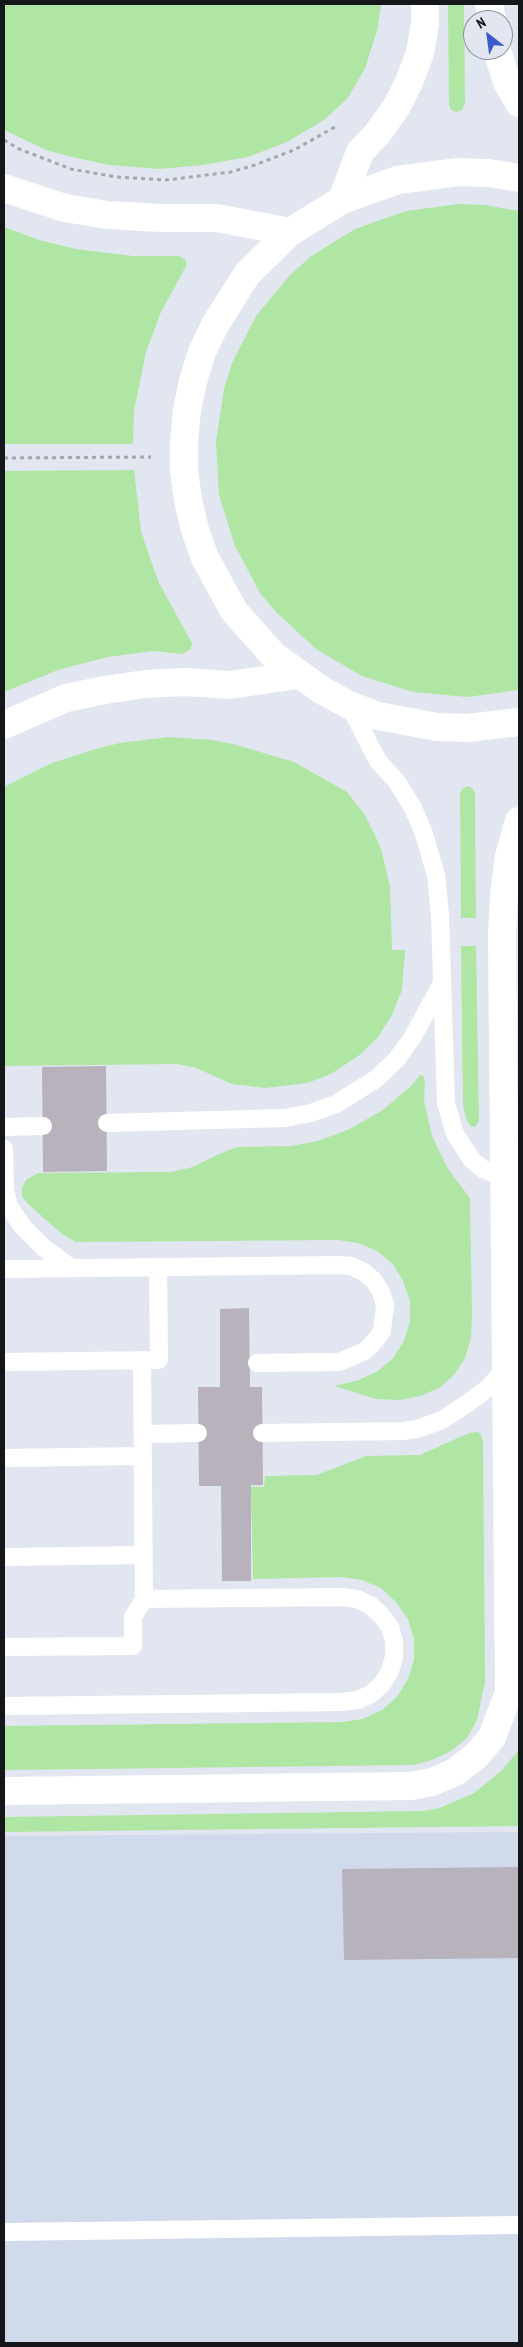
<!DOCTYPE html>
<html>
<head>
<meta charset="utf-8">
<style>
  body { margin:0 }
  #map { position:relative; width:523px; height:2347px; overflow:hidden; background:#e1e6f0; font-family:"PT Sans Narrow",sans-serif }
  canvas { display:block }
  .frame { position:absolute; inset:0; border:5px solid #15161a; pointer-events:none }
  .north { position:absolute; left:463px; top:10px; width:50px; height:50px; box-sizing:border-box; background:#e1e6f0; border:1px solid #8f939a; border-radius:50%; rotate:330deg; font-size:14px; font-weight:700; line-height:20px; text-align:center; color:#15161a }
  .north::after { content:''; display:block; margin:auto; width:18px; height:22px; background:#3c5cce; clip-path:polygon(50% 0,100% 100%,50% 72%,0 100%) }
</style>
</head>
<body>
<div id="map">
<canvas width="523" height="2347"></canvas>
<div class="frame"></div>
<div class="north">N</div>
</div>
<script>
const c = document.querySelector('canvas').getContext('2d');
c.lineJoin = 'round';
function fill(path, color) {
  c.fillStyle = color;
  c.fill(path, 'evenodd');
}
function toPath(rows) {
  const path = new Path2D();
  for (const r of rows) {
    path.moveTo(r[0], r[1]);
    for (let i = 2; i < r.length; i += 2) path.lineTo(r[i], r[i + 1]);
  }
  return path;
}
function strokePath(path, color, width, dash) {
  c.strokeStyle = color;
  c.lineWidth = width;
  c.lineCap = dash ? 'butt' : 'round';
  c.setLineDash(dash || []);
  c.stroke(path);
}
const built = toPath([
  [519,1832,519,2343,4,2343,4,1836]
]);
const green = toPath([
  [4,4,381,4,381,6,377,31,365,68,348,98,324,120,287,142,248,157,203,165,159,169,109,165,72,157,46,150,4,130],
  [448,4,464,4,465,104,462,110,456,112,451,110,449,104],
  [459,204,485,205,519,211,519,690,467,697,413,692,362,676,316,649,277,613,260,593,235,546,219,495,216,442,224,389,232,363,256,316,290,275,310,257,355,229,406,211],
  [4,227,39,240,76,249,133,256,179,256,185,259,187,264,161,312,146,352,134,411,133,444,4,444],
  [134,470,141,531,150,558,159,583,192,643,191,649,182,654,153,651,108,657,58,670,4,692,4,471],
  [168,737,211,740,233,744,294,762,347,792,365,815,374,833,381,849,390,886,392,950,405,950,402,990,392,1015,378,1037,361,1054,331,1074,307,1083,265,1088,232,1084,196,1068,177,1064,4,1066,4,787,52,763,99,748,120,743],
  [467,786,472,788,475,793,476,918,461,918,460,794,462,789],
  [461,946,476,946,479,1121,475,1127,472,1127,467,1121,463,1105],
  [420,1075,423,1075,425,1081,424,1101,432,1136,448,1169,470,1198,472,1314,471,1338,465,1358,454,1375,439,1388,420,1396,400,1400,376,1399,334,1386,359,1380,378,1371,393,1358,404,1341,410,1321,410,1301,403,1281,393,1264,377,1251,358,1243,338,1240,76,1242,62,1234,27,1203,22,1196,22,1188,26,1180,38,1173,171,1172,193,1167,219,1154,237,1147,291,1146,318,1141,350,1129,383,1110,410,1087],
  [477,1432,481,1434,483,1442,485,1682,477,1720,467,1738,451,1751,432,1760,414,1765,4,1770,4,1726,343,1722,363,1719,382,1710,397,1697,408,1679,414,1660,414,1639,408,1619,396,1602,381,1588,362,1580,341,1577,253,1579,251,1487,264,1487,265,1476,317,1475,366,1456,420,1455,469,1433],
  [519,1750,519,1826,4,1832,4,1817,423,1811,440,1808,474,1793,501,1771]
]);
const building = toPath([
  [106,1066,107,1171,43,1172,42,1067],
  [249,1308,250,1387,262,1387,263,1485,251,1485,251,1581,222,1581,221,1486,199,1486,198,1387,220,1387,220,1309],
  [519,1867,519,1958,344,1960,342,1869]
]);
const path = toPath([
  [4,140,19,149,71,169,116,177,166,180,231,172,255,165,294,150,335,127],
  [4,458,151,457]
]);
const service = toPath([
  [349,705,378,761,397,782,413,808,423,831,436,875,440,915,446,1103,455,1134,472,1160,483,1169,504,1177,519,1189],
  [107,1123,285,1118,311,1113,336,1104,376,1079,396,1060,412,1038,441,985],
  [4,1127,43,1126],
  [4,1149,5,1191,9,1206,22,1226,43,1247,71,1268],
  [4,1269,338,1265,351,1266,364,1272,374,1281,381,1292,385,1305,382,1331,374,1342,365,1351,339,1362,257,1363],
  [4,1362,159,1360,158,1267],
  [262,1433,403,1431,417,1429,442,1420,465,1405,487,1389,506,1368],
  [143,1434,198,1433],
  [4,1458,143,1456],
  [4,1557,144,1555],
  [4,1647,133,1646,133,1617,144,1599,142,1361],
  [4,1706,342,1702,358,1700,371,1694,382,1684,390,1671,394,1657,394,1641,390,1627,381,1615,370,1605,357,1599,342,1597,144,1599],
  [4,2232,519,2225]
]);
const minor = toPath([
  [489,4,492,20],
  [497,50,507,82,519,103],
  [4,188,65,208,107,215,162,218,217,218,290,232],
  [342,200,360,152,377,134,397,106,409,82,420,53,425,24,425,4],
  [4,725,66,698,105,690,145,684,186,682,230,685,297,675],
  [4,1791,411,1786,432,1782,455,1772,476,1756,492,1737,509,1692,502,935,504,894,509,856,519,821]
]);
const tertiary = toPath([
  [519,178,489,173,458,172,398,180,342,200,290,232,247,274,215,325,202,352,193,381,187,410,184,441,184,471,188,500,195,530,205,558,234,611,274,656,323,691,349,705,378,716,437,727,467,728,519,722]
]);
fill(built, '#d1daea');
fill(green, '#afe6a3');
fill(building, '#b8b2bc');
strokePath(path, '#a2a6ae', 3, [4, 4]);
strokePath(service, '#fff', 18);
strokePath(minor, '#fff', 28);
strokePath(tertiary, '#fff', 28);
</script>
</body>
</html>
